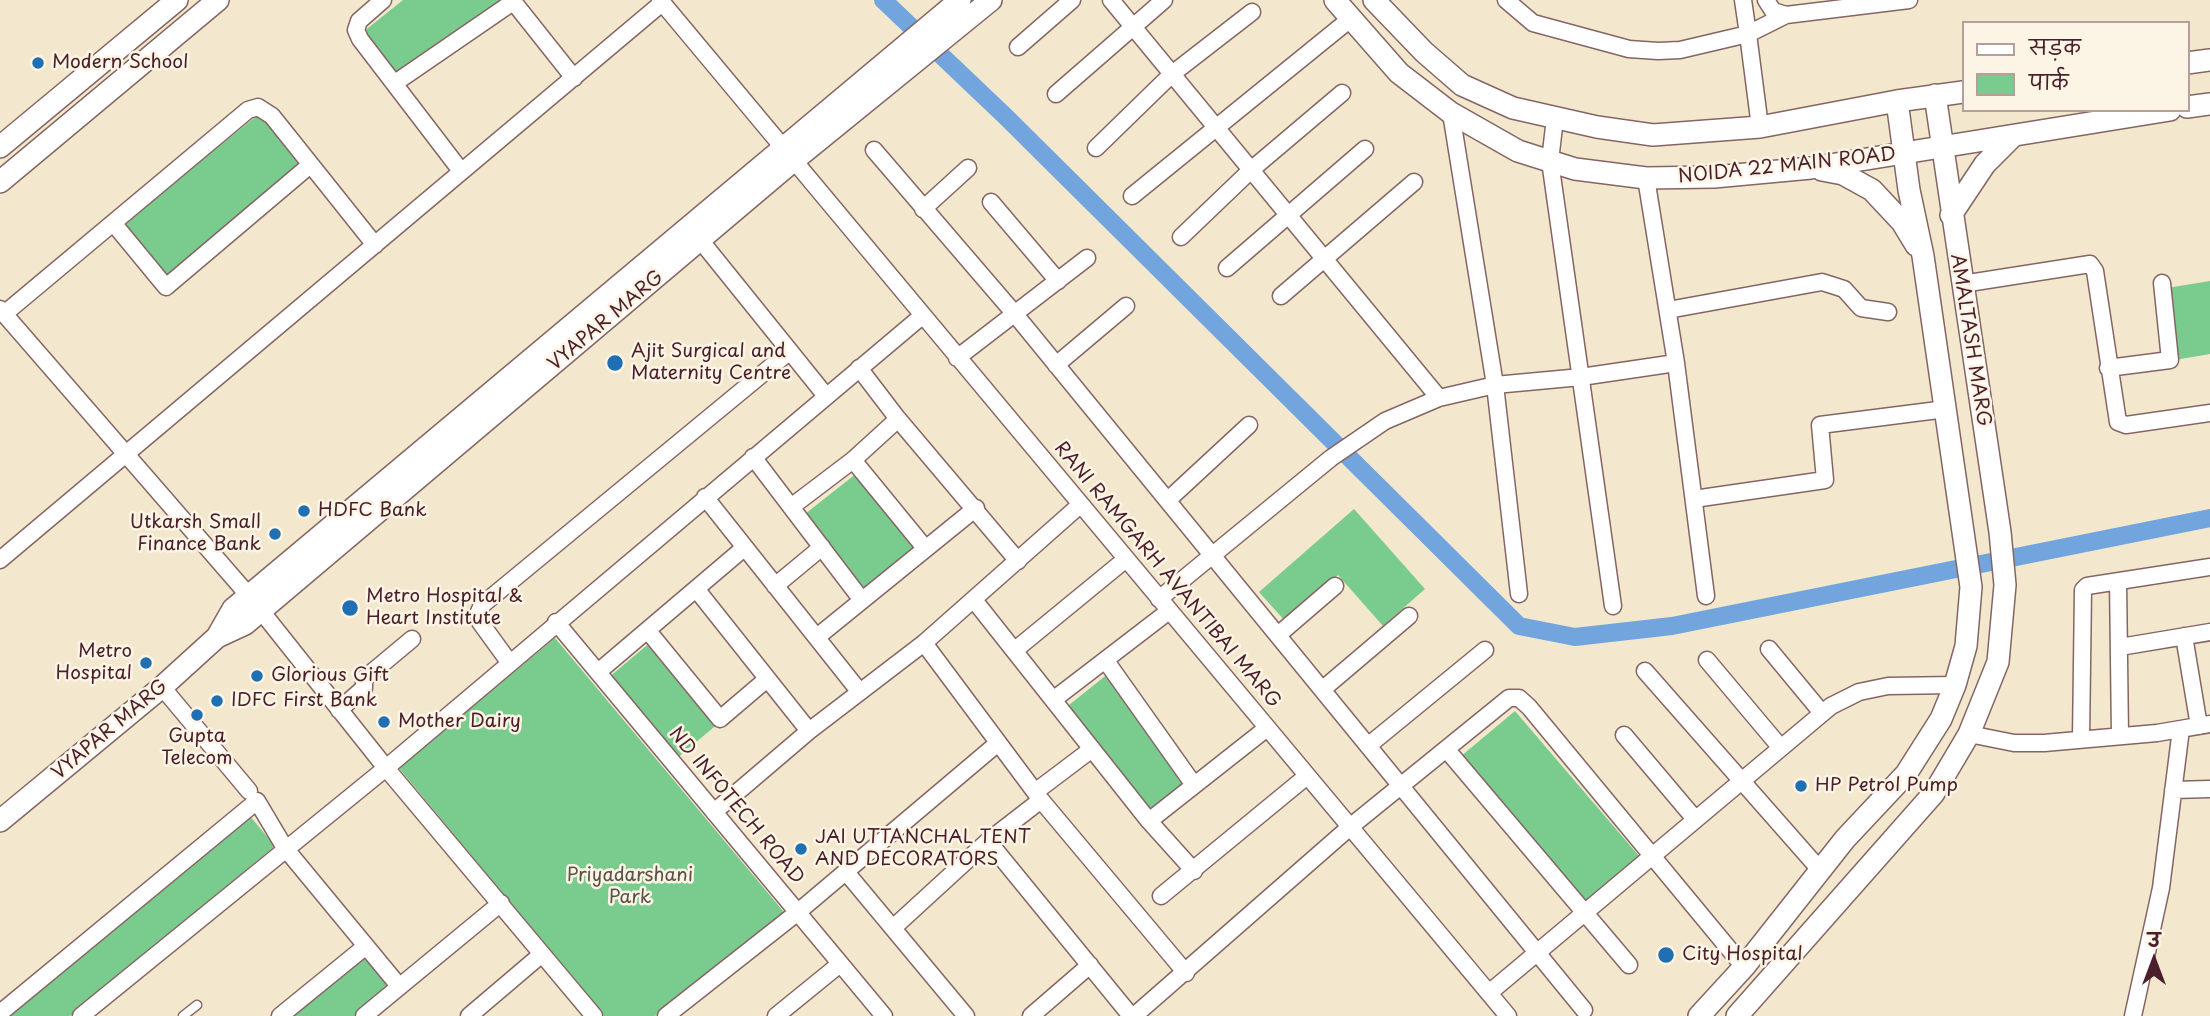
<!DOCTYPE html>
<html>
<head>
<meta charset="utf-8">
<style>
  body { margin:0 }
  #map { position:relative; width:2210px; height:1016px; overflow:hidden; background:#f3e8cd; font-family:"Playpen Sans","Playpen Sans Deva",sans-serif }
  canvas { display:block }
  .legend { position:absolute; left:1962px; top:21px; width:228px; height:91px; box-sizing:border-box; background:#fcf5e5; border:2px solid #b59f9b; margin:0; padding:9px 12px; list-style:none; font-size:21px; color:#4a1f2b }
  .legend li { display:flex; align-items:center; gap:14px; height:35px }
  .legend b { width:35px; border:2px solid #b59f9b }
  .north { position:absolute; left:2119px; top:925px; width:70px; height:70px; -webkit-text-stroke:5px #fcf5e5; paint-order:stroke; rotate:0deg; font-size:19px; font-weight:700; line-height:28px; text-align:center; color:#4a1f2b }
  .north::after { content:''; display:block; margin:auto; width:24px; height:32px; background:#4a1f2b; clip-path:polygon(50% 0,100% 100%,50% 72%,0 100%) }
</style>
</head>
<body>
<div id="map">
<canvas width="2210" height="1016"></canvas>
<ul class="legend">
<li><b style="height:9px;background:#fff"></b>सड़क</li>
<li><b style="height:19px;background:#79cc8e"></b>पार्क</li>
</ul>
<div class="north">उ</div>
</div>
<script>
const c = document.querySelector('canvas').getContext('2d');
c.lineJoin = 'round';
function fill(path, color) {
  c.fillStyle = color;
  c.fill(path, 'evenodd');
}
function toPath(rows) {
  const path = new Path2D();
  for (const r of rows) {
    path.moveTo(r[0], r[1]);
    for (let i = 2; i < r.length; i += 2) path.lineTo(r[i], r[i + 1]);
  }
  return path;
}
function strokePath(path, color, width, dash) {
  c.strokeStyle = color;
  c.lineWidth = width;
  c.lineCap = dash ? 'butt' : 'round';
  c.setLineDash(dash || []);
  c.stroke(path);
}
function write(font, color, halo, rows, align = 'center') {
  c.font = font + ' "Playpen Sans",sans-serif';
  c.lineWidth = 5;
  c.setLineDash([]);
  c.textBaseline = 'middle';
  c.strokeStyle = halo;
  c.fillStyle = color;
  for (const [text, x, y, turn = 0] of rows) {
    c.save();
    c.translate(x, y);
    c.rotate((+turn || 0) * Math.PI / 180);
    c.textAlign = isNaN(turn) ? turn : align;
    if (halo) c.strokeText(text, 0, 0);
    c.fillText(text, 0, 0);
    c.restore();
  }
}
const green = toPath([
  [403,0,504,0,404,81,363,32],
  [259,114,302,166,165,276,123,224],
  [2210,281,2210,354,2175,360,2167,288],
  [857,473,923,555,871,596,805,514],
  [1354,509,1425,589,1383,626,1338,575,1285,621,1259,592],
  [555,638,788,917,655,1016,604,1016,399,768],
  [652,641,720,722,676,759,608,678],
  [1109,673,1202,787,1157,823,1064,709],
  [1515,711,1639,856,1585,903,1460,757],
  [249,815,275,846,70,1016,7,1016],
  [365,954,391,985,354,1016,290,1016]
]);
const canal = toPath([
  [883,0,1005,116,1519,626,1575,637,1672,626,2210,518]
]);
const service = toPath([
  [183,1016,197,1005]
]);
const minor = toPath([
  [383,0,359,21,356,30,360,39,461,171],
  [512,0,574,78],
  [660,0,1508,1016],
  [1111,0,1439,398],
  [1506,0,1533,23,1629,49,1658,51,1680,50,1748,34,1743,0],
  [1766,0,1773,11,1786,15,1909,0],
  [1018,47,1072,0],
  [395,83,513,2],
  [1056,94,1164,0],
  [1451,113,1495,385,1519,594],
  [1555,118,1550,161,1613,606],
  [1760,127,1748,34,1786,15],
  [1096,148,1172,74,1252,12],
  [874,150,1014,313,1584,1010],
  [1646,178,1676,363,1706,596],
  [1132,196,1349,20],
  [991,202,1058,281],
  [923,209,968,168],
  [114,224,166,287,309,166],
  [1181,237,1251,170,1342,93],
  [701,241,826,396],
  [1227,268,1365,149],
  [1962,284,2090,264,2095,271,2118,422,2126,425,2210,413],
  [1281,296,1414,182],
  [0,309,250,597,386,768,594,1016],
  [1668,310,1822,282,1844,289,1861,308,1888,312],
  [4,314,248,110,258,107,272,116,375,245],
  [957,358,1087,258],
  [1056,365,1126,306],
  [859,368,898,419,1018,561],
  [2108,368,2170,360,2162,283],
  [753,457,861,599],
  [853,460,925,548],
  [705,497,859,691],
  [1694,499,1825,480,1820,425,1946,409],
  [1168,500,1249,425],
  [791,507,853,460,898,419],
  [0,560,662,3],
  [2118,581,2120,736],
  [775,586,822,547],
  [697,590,809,731],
  [1159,599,1331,458,1385,421,1439,398,1495,385,1581,377,1676,363],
  [974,600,1149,821,1194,871],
  [556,622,884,1016],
  [648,631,720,719,767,679],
  [1278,635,1335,586],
  [2184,636,2199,726],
  [817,637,976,508],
  [924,643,1041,800,1186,973],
  [2120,647,2210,632],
  [1769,649,1822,713],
  [1015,650,1126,559],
  [1707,660,1781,748],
  [1106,661,1194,785],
  [509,662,480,622,478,614,482,605,790,351],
  [1645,671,1821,871],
  [598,672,744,548],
  [162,687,249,791],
  [1323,689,1409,616],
  [1053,700,1169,611],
  [339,710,364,688,364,679,412,639],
  [1969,734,2014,743,2044,743,2157,733,2210,724],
  [1624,735,1695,819],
  [2081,739,2083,590,2087,586,2210,567],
  [1369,745,1485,650],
  [1447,750,1629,965],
  [2173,790,2210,789],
  [1035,792,1092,749],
  [714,812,809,731,924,643,1080,505],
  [1149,821,1267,728],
  [988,841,1131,1016],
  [846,872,966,1016],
  [1161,896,1307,776],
  [893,928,988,841,1041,800],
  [1489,993,1831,706,1859,692,1888,686,1955,685],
  [0,1013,257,801,285,848,399,986],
  [81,1016,386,768,922,316],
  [280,1016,366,946],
  [364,1016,501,903],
  [469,1016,542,954],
  [666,1016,798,912,998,743],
  [776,1016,840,964],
  [1031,1016,1090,965],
  [1134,1016,1350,827,1509,698,1519,698,1529,707,1744,967],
  [2133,1016,2161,888,2181,729]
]);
const tertiary = toPath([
  [1335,0,1399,73,1451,113,1518,151,1575,169,1646,178,1714,177,1811,168,2170,110],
  [1374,0,1424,52,1462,85,1513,108,1597,127,1653,135,1760,127,1897,101,1963,92],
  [2187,63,2210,60],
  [2187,107,2210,104],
  [0,147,177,0],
  [1822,170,1843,174,1872,190,1902,222,1916,245],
  [0,182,218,0],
  [1951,215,1985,164,2012,137],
  [217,637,233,609,960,0],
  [0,821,162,687,217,637,245,624,793,161,991,0],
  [1699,1016,1744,967,1845,839,1906,774,1941,719,1955,685,1966,646,1971,587,1923,256,1909,190,1897,101],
  [1737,1016,1934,793,1969,734,1998,662,2005,585,2000,532,1935,95]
]);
const markers = [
  [38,63,7,"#1f6fb2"],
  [615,363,9,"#1f6fb2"],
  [304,511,7,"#1f6fb2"],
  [275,534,7,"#1f6fb2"],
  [350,608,9,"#1f6fb2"],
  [146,663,7,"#1f6fb2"],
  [257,676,7,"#1f6fb2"],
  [217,701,7,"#1f6fb2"],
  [197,715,7,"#1f6fb2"],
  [384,722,7,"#1f6fb2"],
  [1801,786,7,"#1f6fb2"],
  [801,849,7,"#1f6fb2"],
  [1666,955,9,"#1f6fb2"]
];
const poiNames = [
  ["Modern School",52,63],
  ["Ajit Surgical and",631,352],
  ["Maternity Centre",631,374],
  ["HDFC Bank",318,511],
  ["Utkarsh Small",261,523,"right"],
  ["Finance Bank",261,545,"right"],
  ["Metro Hospital &",366,597],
  ["Heart Institute",366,619],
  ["Metro",132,652,"right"],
  ["Hospital",132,674,"right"],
  ["Glorious Gift",271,676],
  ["IDFC First Bank",231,701],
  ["Mother Dairy",398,722],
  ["Gupta",197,737,"center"],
  ["Telecom",197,759,"center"],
  ["HP Petrol Pump",1815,786],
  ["JAI UTTANCHAL TENT",815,838],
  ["AND DECORATORS",815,860],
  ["City Hospital",1682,955]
];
const streetNames = [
  ["NOIDA 22 MAIN ROAD",1787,166,-6],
  ["VYAPAR MARG",606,321,-40],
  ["AMALTASH MARG",1970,340,81],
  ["RANI RAMGARH AVANTIBAI MARG",1167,575,50],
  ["VYAPAR MARG",110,730,-40],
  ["ND INFOTECH ROAD",736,806,50]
];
const parkNames = [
  ["Priyadarshani",630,876],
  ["Park",630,898]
];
fill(green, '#79cc8e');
strokePath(canal, '#72a4de', 18);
strokePath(service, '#856564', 11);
strokePath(minor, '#856564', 19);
strokePath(tertiary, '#856564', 24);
strokePath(service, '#fff', 8);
strokePath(minor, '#fff', 16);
strokePath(tertiary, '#fff', 21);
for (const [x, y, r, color] of markers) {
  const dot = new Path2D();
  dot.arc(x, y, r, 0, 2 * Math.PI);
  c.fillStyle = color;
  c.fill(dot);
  strokePath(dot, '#fcf5e5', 2.5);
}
write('19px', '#4a1f2b', '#fcf5e5', poiNames, 'left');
write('19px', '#4a1f2b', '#fcf5e5', streetNames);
write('19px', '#585349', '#fcf5e5', parkNames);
</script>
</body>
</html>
